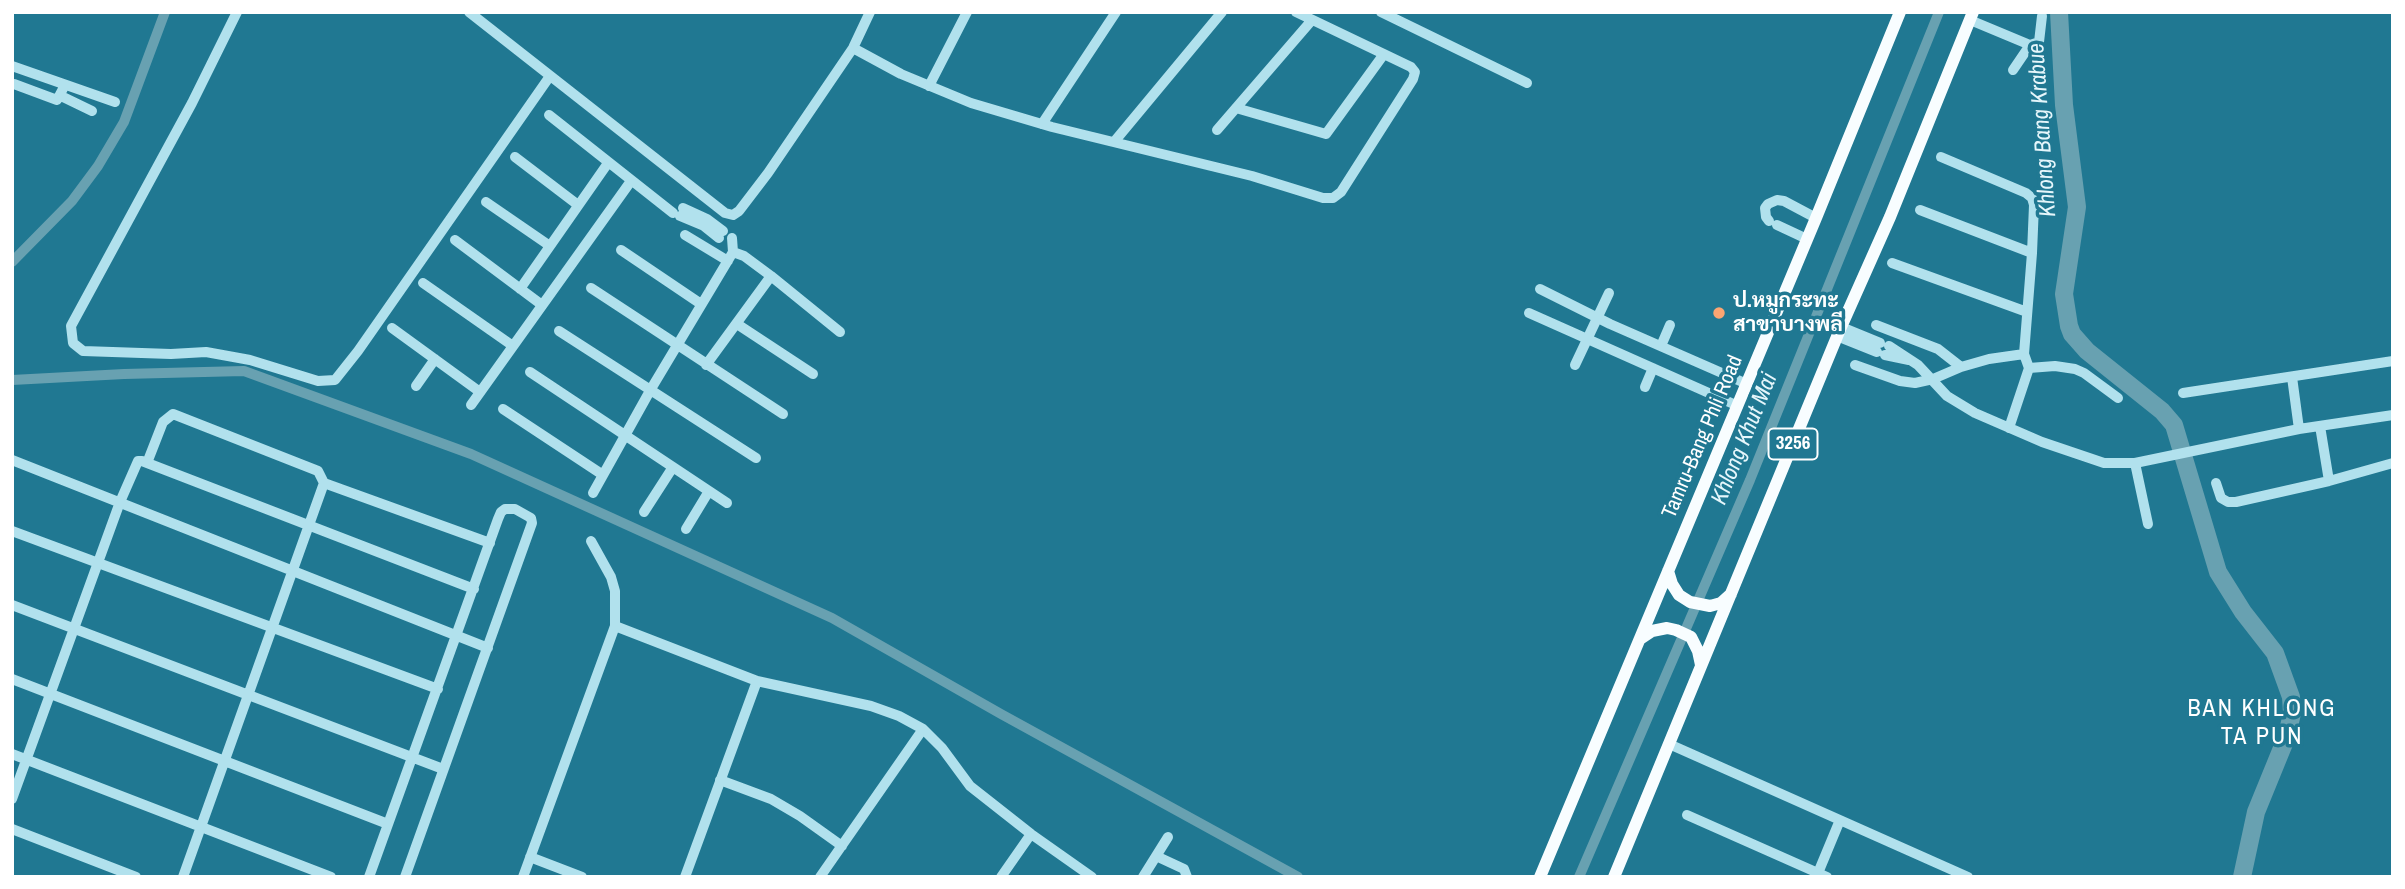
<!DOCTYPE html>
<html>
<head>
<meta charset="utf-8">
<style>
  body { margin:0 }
  #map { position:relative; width:2405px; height:889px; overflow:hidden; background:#207892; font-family:"Archivo Narrow",sans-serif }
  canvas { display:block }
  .frame { position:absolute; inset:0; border:14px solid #fff; pointer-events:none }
</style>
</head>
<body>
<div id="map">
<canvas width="2405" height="889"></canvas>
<div class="frame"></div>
</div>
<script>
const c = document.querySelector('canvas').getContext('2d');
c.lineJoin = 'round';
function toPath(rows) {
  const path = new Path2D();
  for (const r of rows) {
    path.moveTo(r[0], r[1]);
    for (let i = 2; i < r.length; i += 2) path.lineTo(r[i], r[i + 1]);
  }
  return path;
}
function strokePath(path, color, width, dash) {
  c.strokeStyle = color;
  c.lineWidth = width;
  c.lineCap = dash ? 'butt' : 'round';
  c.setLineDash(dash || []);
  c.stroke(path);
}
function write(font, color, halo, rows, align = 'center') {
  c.font = font + ' "Archivo Narrow",Sarabun,sans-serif';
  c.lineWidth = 7;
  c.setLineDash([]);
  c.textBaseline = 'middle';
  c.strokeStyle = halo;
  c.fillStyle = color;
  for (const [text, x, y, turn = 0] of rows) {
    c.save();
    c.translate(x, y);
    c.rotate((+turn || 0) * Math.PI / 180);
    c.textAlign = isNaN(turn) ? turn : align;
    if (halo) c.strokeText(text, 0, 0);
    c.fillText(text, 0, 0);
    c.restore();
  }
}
const canal = toPath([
  [12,262,72,201,98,166,124,122,165,12],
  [12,380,124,374,244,371,471,454,832,618,1001,714,1298,877],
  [1579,877,1750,480,1939,12]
]);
const river = toPath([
  [2059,12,2064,105,2077,207,2064,294,2069,326,2072,334,2087,351,2162,411,2174,425,2218,572,2243,612,2275,653,2291,697,2292,713,2287,736,2256,812,2242,877]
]);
const minor = toPath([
  [237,12,192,103,71,326,73,343,83,351,171,354,206,352,250,360,318,381,335,380,358,351,550,76],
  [469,12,725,213,733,215,739,211,768,173,853,48,870,12],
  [1381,12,1527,83],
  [1970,20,2030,45],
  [853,48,901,74,971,103,1052,127,1252,176,1323,198,1333,198,1341,192,1413,79,1415,72,1411,67,1296,12],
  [12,66,115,102],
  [2013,70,2030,45,2039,42,2042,16],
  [14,84,57,100,65,85],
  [929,86,967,12],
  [61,96,92,111],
  [1236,108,1326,134,1384,54],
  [549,115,673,213],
  [1042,124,1116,12],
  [1217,130,1312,20],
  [1114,142,1222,12],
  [515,157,578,205],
  [1941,157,2026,193,2032,198,2034,205,2032,253,2024,354,2029,368,2055,366,2075,369,2084,373,2118,398],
  [486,202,550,246],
  [683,208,707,219,723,231],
  [1920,210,2032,253],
  [680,216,704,226,719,238],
  [1769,221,1766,217,1765,208,1768,204,1777,200,1784,201,1816,218],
  [1777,225,1807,239],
  [685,235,728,261],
  [455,240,542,305],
  [621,250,701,304],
  [733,252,744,256,771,276,840,332],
  [1892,263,2027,312],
  [423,283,513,346],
  [591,288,783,414],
  [520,289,608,163],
  [1540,289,1610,324,1747,384],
  [1529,313,1738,406],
  [737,324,813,374],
  [1876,325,1938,349,1961,367],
  [1841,327,1880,343],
  [392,328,480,392],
  [559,331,756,458],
  [1837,336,1877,352],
  [1661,346,1670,325],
  [1889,346,1918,365,1947,396,1975,413,2042,442,2104,463,2135,463,2299,429,2393,415],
  [1885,355,1909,360],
  [706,365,771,276],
  [1575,365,1609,293],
  [1855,365,1900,381,1915,383,1933,379,1961,367,1989,359,2024,354],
  [530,372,727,503],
  [2292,377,2299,429],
  [416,386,435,359],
  [1645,387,1653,368],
  [2183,393,2393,361],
  [471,405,631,181],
  [503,409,603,475],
  [2320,426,2329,481],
  [2009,428,2029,368],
  [12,460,488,648],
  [147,463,163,422,173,414,318,471,324,483,183,877],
  [2135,463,2148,524],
  [324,483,490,543],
  [2216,483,2221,498,2228,502,2236,502,2329,481,2393,463],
  [593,493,651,389,733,252,732,238],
  [644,512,673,467],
  [686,529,709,491],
  [12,531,438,689],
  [591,541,611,577,615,591,615,626,757,681,871,706,899,716,923,729,942,748,970,786,1031,834,1092,877],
  [12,605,443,769],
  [12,679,388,824],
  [1669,744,1968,877],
  [12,754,331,877],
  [720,780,771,799,800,816,842,846],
  [12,799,120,502,138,461,142,461,474,589],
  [1687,815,1827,877],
  [12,829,136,877],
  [1156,856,1184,869,1187,877],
  [530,857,582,877],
  [1818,873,1840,820],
  [369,877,498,519,501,512,505,509,515,509,531,518,532,523,405,877],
  [523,877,615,626],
  [685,877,757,681],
  [820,877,923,729],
  [1001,877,1031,834],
  [1143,877,1168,837]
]);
const major = toPath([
  [1668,571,1672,584,1679,595,1690,602,1710,606,1721,603,1731,594],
  [1640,639,1652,631,1667,628,1676,630,1691,637,1698,651,1701,665],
  [1540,877,1816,218,1900,12],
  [1614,877,1841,327,1890,217,1973,12]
]);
const markers = [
  [1719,313,7,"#fba572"]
];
const shields = [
  [1793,444,49]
];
const shieldNames = [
  ["3256",1793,444]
];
const poiNames = [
  ["ป.หมูกระทะ",1733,301],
  ["สาขาบางพลี",1733,325]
];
const streetNames = [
  ["Tamru-Bang Phli Road",1703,437,-67]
];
const waterNames = [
  ["Khlong Bang Krabue",2043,130,-94],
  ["Khlong Khut Mai",1745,439,-68]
];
const quarterNames = [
  ["BAN KHLONG",2262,710],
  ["TA PUN",2262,738]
];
strokePath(canal, '#68a1b1', 10);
strokePath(river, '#68a1b1', 18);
strokePath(minor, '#b1e1ed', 10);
strokePath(major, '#f8fdff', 12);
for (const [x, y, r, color] of markers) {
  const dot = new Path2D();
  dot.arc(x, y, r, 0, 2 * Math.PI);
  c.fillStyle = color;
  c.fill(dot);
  strokePath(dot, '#207892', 2.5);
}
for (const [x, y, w] of shields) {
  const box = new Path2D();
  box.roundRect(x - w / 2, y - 15.5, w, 31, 5);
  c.fillStyle = '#207892';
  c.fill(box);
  strokePath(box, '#fff', 2);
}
write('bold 19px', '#fff', null, shieldNames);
write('bold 21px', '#fff', '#207892', poiNames, 'left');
write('21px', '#fff', '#207892', streetNames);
write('italic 23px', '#e5f6fb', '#207892', waterNames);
c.letterSpacing = '2px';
write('24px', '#fff', '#207892', quarterNames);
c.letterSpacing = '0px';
</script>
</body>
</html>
